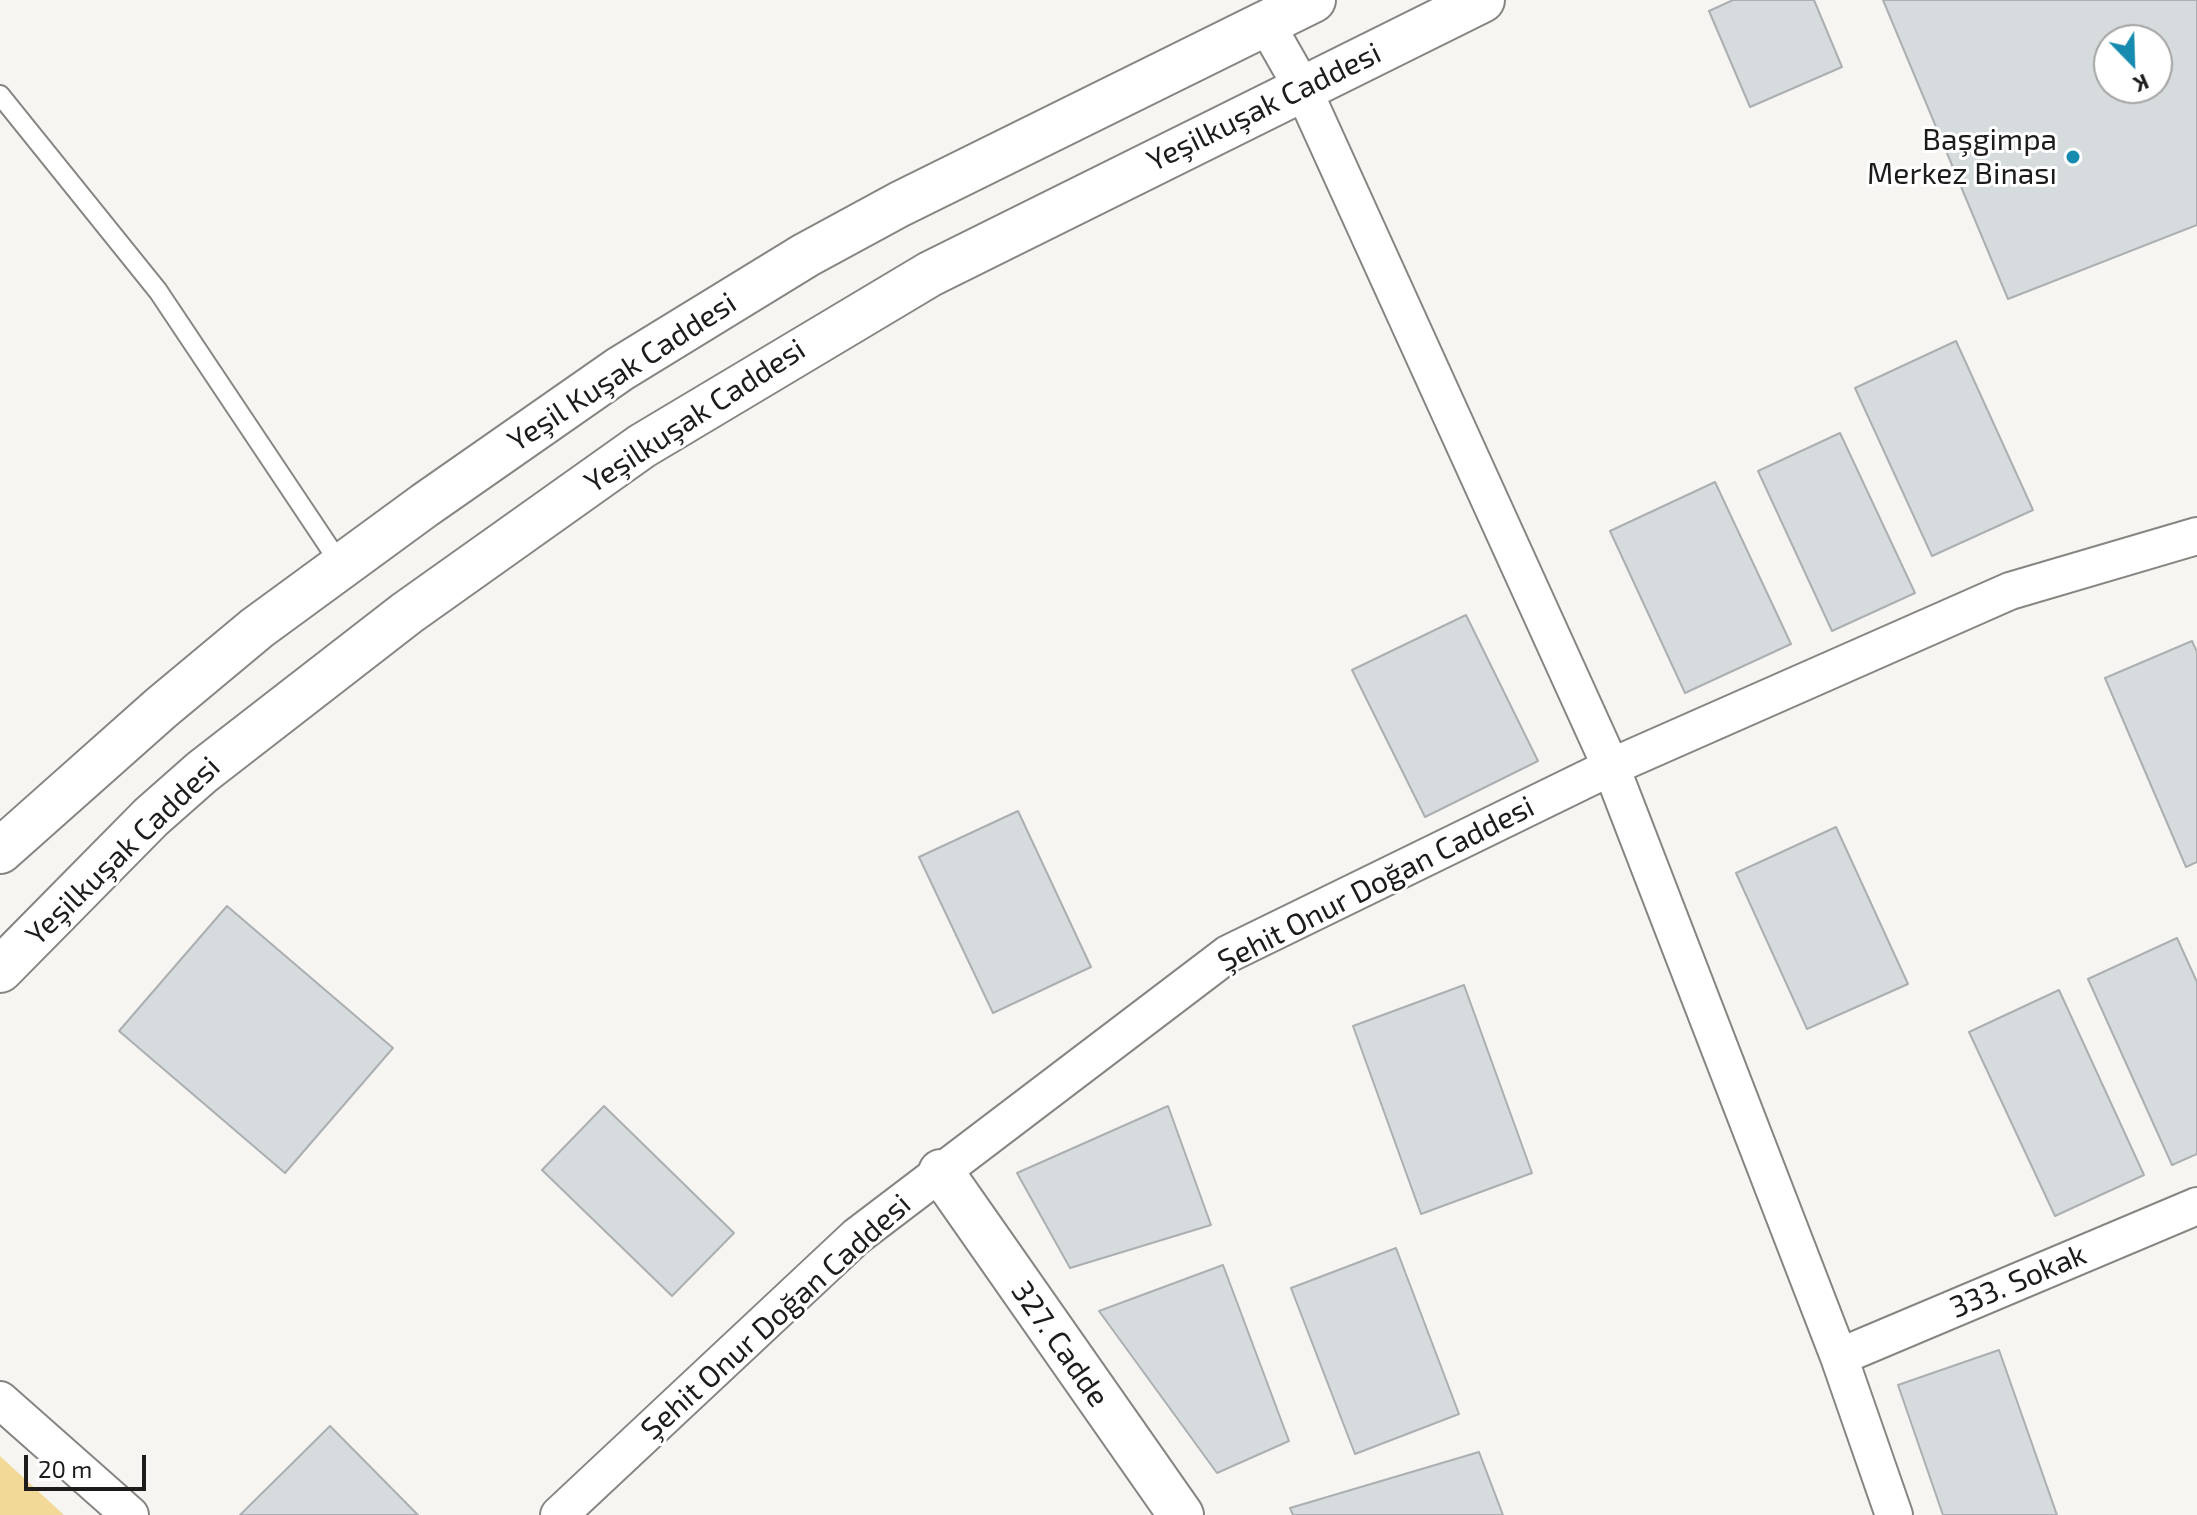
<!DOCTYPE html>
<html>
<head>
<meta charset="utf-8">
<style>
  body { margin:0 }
  #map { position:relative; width:2197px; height:1515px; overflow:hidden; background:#f7f5f1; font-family:"Exo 2",sans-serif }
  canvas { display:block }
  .north { position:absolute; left:2093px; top:24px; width:80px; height:80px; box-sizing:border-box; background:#fff; border:2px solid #a5a4a4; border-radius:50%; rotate:157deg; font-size:22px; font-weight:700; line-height:32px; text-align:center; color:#1d1c1b }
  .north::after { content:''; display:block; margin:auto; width:28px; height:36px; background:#168baf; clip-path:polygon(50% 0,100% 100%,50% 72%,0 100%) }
  .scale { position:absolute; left:24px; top:1455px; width:122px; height:36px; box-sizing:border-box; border:4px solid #1d1c1b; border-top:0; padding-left:10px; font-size:24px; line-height:28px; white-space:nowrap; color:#1d1c1b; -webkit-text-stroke:6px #fff; paint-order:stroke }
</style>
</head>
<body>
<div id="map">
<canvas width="2197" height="1515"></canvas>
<div class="north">K</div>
<div class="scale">20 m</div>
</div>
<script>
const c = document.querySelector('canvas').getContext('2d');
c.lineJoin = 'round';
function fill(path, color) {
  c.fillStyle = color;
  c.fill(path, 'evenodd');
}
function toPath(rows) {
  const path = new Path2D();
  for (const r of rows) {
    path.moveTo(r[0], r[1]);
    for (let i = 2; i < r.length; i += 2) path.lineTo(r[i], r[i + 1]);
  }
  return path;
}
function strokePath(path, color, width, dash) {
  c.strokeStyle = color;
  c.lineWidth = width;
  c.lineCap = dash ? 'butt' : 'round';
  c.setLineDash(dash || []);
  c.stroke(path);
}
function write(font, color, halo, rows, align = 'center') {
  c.font = font + ' "Exo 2",sans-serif';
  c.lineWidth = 6;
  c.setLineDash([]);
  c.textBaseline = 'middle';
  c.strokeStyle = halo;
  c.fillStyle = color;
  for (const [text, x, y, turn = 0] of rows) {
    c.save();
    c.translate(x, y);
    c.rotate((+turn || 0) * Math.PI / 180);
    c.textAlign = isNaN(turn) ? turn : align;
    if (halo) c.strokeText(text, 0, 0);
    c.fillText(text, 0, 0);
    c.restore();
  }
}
const green = toPath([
  [0,1456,64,1515,0,1515]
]);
const building = toPath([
  [1733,0,1814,0,1842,67,1750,107,1709,11,1733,0],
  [1883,0,2197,0,2197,225,2008,299,1883,0],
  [2109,40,2157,40,2157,88,2109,88,2109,40],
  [1956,341,2033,510,1932,556,1855,388,1956,341],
  [1840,433,1915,593,1832,631,1758,471,1840,433],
  [1715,482,1791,644,1685,693,1610,531,1715,482],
  [1466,615,1538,761,1425,817,1352,670,1466,615],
  [2192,641,2197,652,2197,862,2186,867,2105,678,2192,641],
  [1018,811,1091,967,993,1013,919,857,1018,811],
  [1836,827,1908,984,1807,1029,1736,873,1836,827],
  [227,906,393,1048,285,1173,119,1031,227,906],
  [2177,938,2197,982,2197,1154,2172,1165,2088,979,2177,938],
  [1464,985,1532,1173,1421,1214,1353,1026,1464,985],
  [2059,990,2144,1175,2055,1216,1969,1032,2059,990],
  [604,1106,734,1233,672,1296,542,1170,604,1106],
  [1168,1106,1211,1225,1070,1268,1017,1173,1168,1106],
  [1396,1248,1459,1414,1355,1454,1291,1288,1396,1248],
  [1223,1265,1289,1441,1217,1473,1099,1311,1223,1265],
  [1999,1350,2057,1515,1943,1515,1898,1385,1999,1350],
  [330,1426,418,1515,240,1515,330,1426],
  [1479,1452,1503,1515,1293,1515,1290,1508,1479,1452]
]);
const lane = toPath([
  [0,95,158,291,341,565]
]);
const street = toPath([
  [1265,22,1302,87,1611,767,1839,1357,1894,1515],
  [1839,1357,2197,1206],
  [0,1400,130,1515],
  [559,1515,857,1236,1228,954,1611,767,2010,591,2197,536]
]);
const secondary = toPath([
  [0,851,161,708,257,628,425,505,620,369,806,255,900,204,1313,0],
  [0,970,151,817,202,772,407,613,642,446,930,274,1482,0],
  [941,1172,1181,1515]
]);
const markers = [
  [2073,157,8,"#168baf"]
];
const streetNames = [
  ["Yeşilkuşak Caddesi",1264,107,-26],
  ["Yeşil Kuşak Caddesi",622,372,-33],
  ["Yeşilkuşak Caddesi",695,416,-33],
  ["Yeşilkuşak Caddesi",123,851,-44],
  ["Şehit Onur Doğan Caddesi",1376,884,-27],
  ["333. Sokak",2018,1281,-23],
  ["Şehit Onur Doğan Caddesi",776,1317,-42],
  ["327. Cadde",1060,1344,55]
];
const poiNames = [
  ["Başgimpa",2057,140],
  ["Merkez Binası",2057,174]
];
fill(green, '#f3d998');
fill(building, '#d6dbdd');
strokePath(building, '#abafb1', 2);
strokePath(lane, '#878582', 22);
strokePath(street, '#878582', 40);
strokePath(secondary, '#878582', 48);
strokePath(lane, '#fff', 18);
strokePath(street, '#fff', 36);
strokePath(secondary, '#fff', 44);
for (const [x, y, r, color] of markers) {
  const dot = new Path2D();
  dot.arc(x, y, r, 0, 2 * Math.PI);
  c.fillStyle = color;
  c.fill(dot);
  strokePath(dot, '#fff', 3);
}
write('30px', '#1d1c1b', '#fff', streetNames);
write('30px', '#1d1c1b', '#fff', poiNames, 'right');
</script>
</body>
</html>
